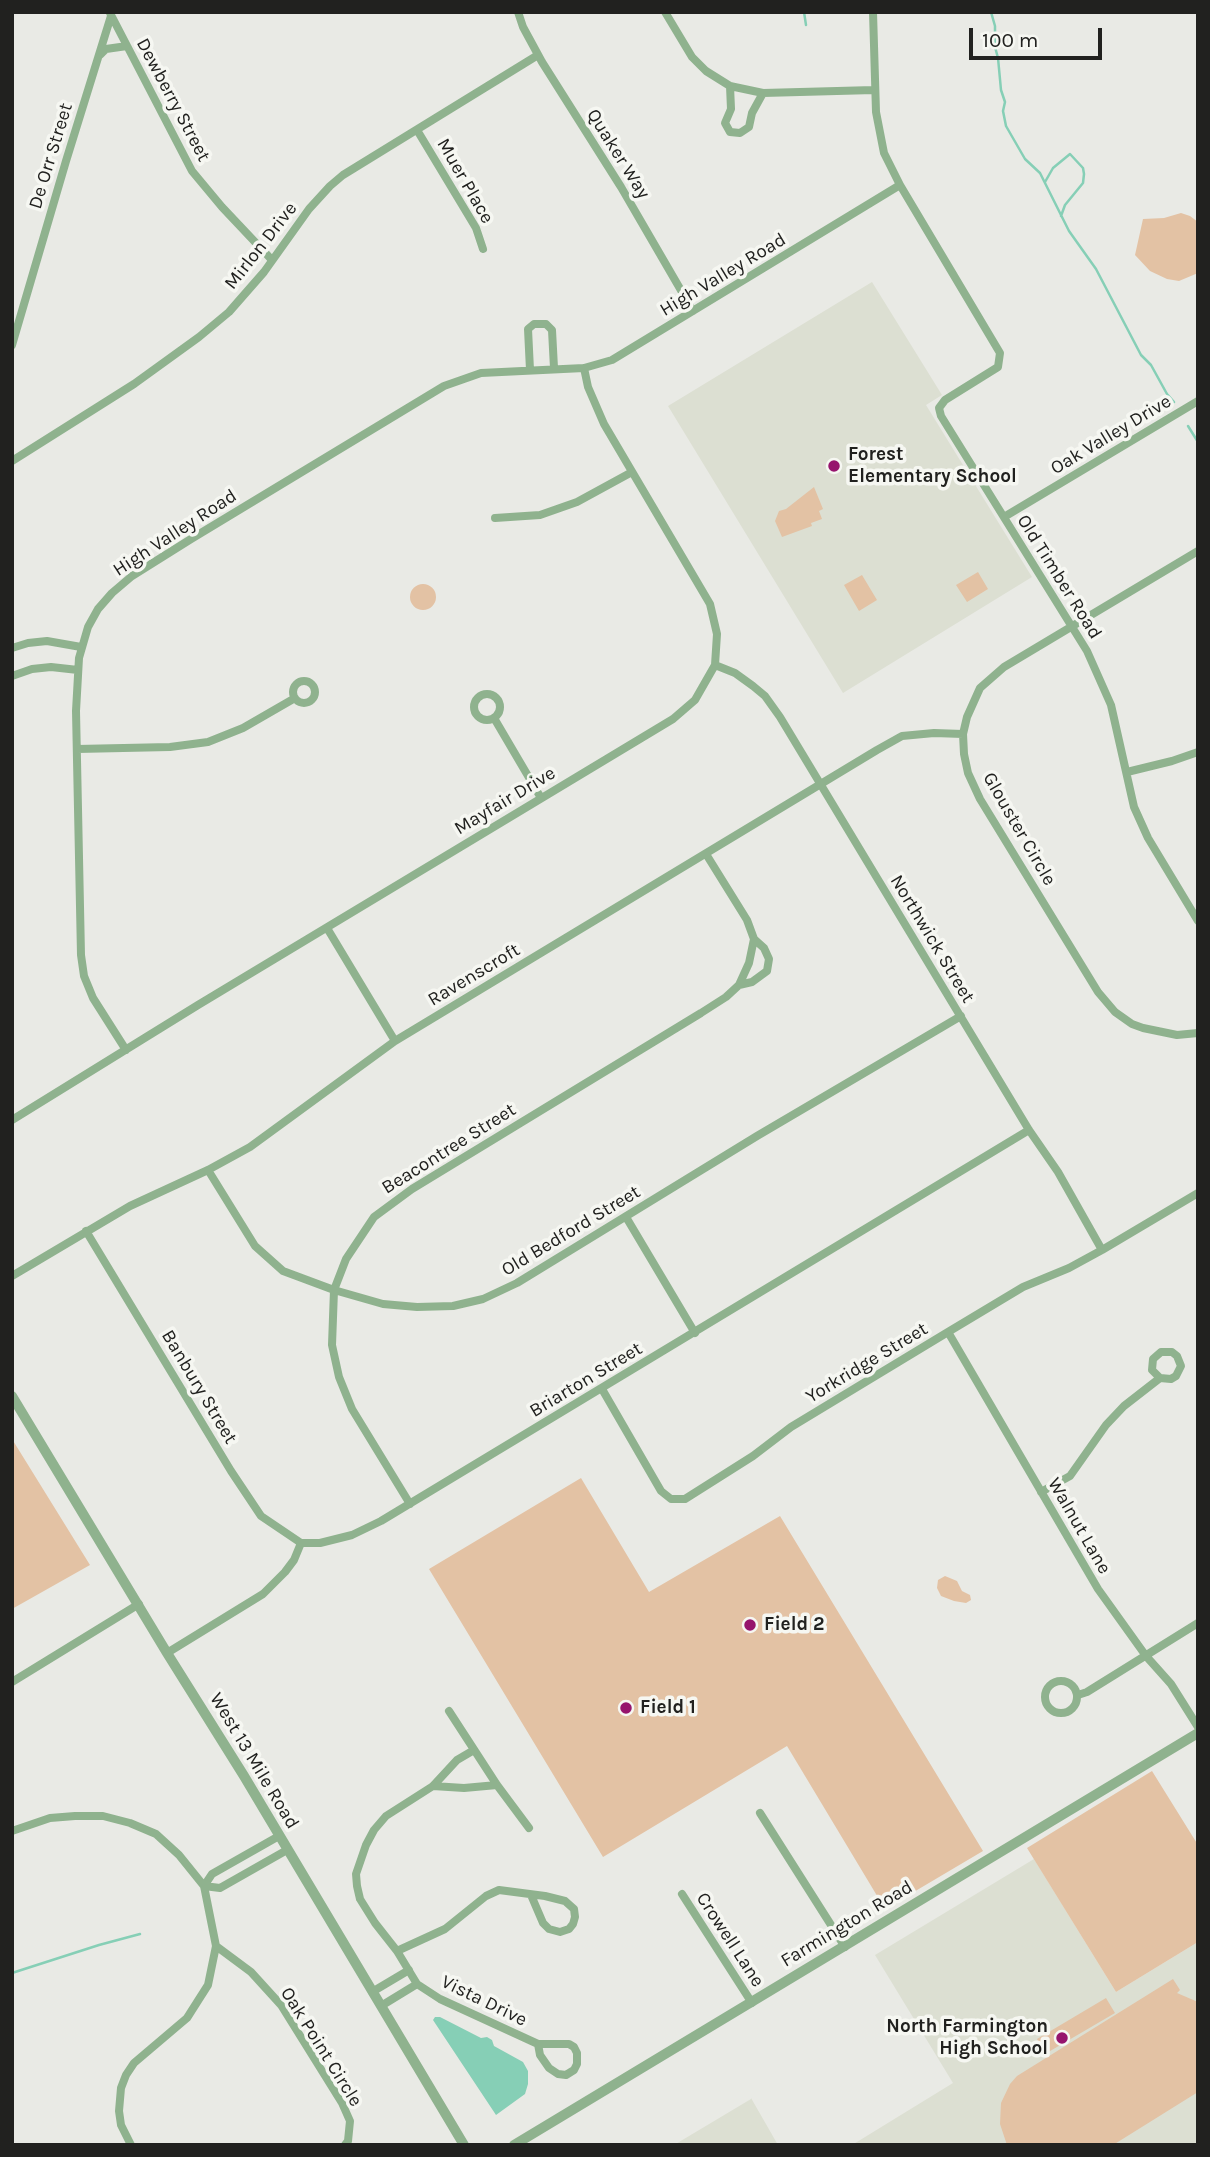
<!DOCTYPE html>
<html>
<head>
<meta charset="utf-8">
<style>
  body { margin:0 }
  #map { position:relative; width:1210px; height:2157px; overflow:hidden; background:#e9eae5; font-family:Karla,sans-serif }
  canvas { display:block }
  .frame { position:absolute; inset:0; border:14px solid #21211f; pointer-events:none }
  .scale { position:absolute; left:969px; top:28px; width:133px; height:32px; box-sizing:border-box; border:4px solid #21211f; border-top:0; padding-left:9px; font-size:21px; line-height:24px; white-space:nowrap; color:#21211f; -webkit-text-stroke:5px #f6f7f2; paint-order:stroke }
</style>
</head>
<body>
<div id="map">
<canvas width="1210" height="2157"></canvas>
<div class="frame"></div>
<div class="scale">100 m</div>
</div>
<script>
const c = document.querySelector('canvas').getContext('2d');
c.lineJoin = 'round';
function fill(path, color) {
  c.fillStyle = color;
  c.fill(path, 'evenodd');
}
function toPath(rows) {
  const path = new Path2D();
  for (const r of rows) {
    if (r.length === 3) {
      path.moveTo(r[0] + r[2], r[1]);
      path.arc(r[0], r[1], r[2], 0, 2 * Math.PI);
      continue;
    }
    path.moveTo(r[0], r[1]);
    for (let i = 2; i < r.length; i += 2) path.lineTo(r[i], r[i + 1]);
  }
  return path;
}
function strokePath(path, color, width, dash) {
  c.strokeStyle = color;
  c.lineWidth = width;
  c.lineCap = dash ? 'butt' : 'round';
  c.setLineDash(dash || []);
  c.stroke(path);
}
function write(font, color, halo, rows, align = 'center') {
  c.font = font + ' Karla,sans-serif';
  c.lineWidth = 7;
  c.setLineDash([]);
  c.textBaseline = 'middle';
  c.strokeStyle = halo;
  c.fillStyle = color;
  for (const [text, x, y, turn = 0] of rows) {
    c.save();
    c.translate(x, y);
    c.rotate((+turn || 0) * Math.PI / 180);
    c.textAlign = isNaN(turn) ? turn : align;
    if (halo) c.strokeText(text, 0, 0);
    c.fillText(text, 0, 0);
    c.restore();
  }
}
const built = toPath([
  [872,282,942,395,926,405,1032,577,843,693,668,406],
  [1034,1859,1116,1992,1198,1942,1198,2145,852,2145,953,2083,875,1955],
  [751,2098,778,2145,674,2145,751,2099]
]);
const green = toPath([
  [1181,213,1190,216,1198,222,1198,273,1179,281,1167,279,1150,271,1135,255,1143,219,1164,218],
  [814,487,823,509,819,511,822,519,811,523,812,526,782,537,775,521,779,511,786,509],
  [978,572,988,589,967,602,956,585],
  [862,575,877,600,859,611,844,585],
  [423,597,13],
  [12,1439,90,1565,12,1609],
  [581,1478,649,1592,780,1516,983,1851,885,1909,787,1746,603,1857,429,1569],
  [945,1576,957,1581,962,1591,970,1595,971,1600,966,1603,954,1601,941,1596,937,1588,938,1580],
  [1152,1771,1198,1845,1198,1942,1116,1992,1027,1848],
  [1173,1979,1180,1990,1177,1993,1198,2002,1198,2092,1113,2145,1007,2145,1000,2124,1001,2103,1010,2084,1017,2076],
  [1106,1998,1115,2013,1045,2054,1037,2039]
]);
const water = toPath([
  [435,2017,440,2017,481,2038,487,2037,492,2040,494,2046,523,2062,528,2071,528,2084,525,2094,496,2115,433,2020]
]);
const stream = toPath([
  [804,12,806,25],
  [991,12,995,26,995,47,998,58,1001,90,1005,102,1003,111,1006,126,1025,159,1040,173,1069,231,1096,269,1141,355,1151,365,1167,394,1174,402],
  [1045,182,1053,168,1070,154,1083,168,1084,174,1083,183,1065,205,1061,216],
  [1188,426,1198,442],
  [12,1973,99,1945,140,1934]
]);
const minor = toPath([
  [518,12,523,27,542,62,621,187,693,311],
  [665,12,692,57,706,71,730,86,763,93,874,90],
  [873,12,876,112,884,153,900,185,1000,353,998,367,945,400,939,408,941,416,1087,651,1111,705,1134,807,1148,838,1198,921],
  [110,13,192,171,222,207,272,260],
  [100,55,106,49,127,46],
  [730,86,731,109,725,123,730,132,740,133,749,127,752,113,763,93],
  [417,130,476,228,483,249],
  [12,345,66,161,111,16],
  [530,370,528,329,534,324,546,324,552,330,554,368],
  [12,461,134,384,199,337,229,312,264,272,309,209,330,186,343,175,538,55],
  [1004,517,1198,401],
  [495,518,540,515,577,502,632,472],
  [1198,551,1004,667,980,688,967,717,963,734,964,754,968,773,980,799,1098,992,1115,1012,1132,1024,1143,1028,1177,1035,1198,1033],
  [12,648,28,643,47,641,81,647],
  [715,665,735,673,753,686,765,696,780,717,1029,1130,1058,1172,1102,1250],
  [12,676,32,669,51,667,78,670],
  [304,692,11],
  [487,707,13],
  [494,718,541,798],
  [77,749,170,747,208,742,243,728,295,698],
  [1127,772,1172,761,1198,752],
  [327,928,395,1041],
  [739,985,752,982,767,971,769,959,764,948,754,939],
  [126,1050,93,998,84,976,81,955,76,711,79,658,88,627,98,609,112,593,132,576,191,539,444,386,481,373,584,368,612,360,900,185],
  [12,1120,198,1005,673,719,695,700,715,665,717,634,710,604,604,424,588,387,584,368],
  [208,1170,255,1246,283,1271,334,1290,383,1304,417,1307,453,1306,483,1299,517,1283,757,1136,961,1016],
  [626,1217,695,1333],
  [86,1231,231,1471,261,1516,301,1543],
  [12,1276,130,1206,208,1170,250,1147,395,1041,877,750,902,736,934,733,963,734],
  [948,1332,1098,1589,1146,1656,1171,1684,1198,1727],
  [602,1389,661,1491,671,1499,685,1499,753,1456,791,1427,948,1332,1023,1287,1069,1268,1102,1250,1198,1193],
  [1041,1492,1070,1476,1106,1425,1124,1406,1160,1378,1171,1379,1176,1376,1181,1366,1177,1356,1172,1352,1161,1352,1153,1359,1152,1370,1160,1378],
  [410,1504,352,1409,339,1377,332,1345,334,1290,346,1259,374,1217,412,1189,701,1013,726,997,739,985,749,963,754,939,747,920,706,854],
  [301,1543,320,1543,352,1535,381,1521,1029,1130],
  [167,1653,263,1594,285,1572,294,1560,301,1543],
  [1061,1697,16],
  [12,1682,139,1604],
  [1078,1695,1087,1692,1198,1623],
  [449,1711,497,1785,529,1828],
  [474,1750,457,1760,433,1786,386,1816,374,1830,366,1845,356,1874,357,1886,360,1899,375,1923,397,1951,417,1984,440,1999,538,2044,569,2044,574,2047,577,2053,577,2064,574,2070,566,2075,558,2074,549,2068,540,2055,538,2044],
  [433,1786,464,1788,497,1785],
  [760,1813,845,1947],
  [12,1831,50,1818,75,1816,103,1816,130,1823,156,1834,179,1855,204,1886,216,1946,208,1985,187,2018,134,2063,126,2075,121,2088,119,2111,121,2125,131,2145],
  [279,1836,212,1874,204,1886,220,1888,287,1850],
  [682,1894,752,2003],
  [216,1946,251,1972,281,2005,342,2103,350,2121,348,2141,345,2145],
  [397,1951,445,1929,486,1896,499,1890,545,1896,565,1901,574,1909,575,1917,573,1924,569,1929,560,1932,549,1929,543,1923,531,1895],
  [372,1992,409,1970],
  [381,2006,417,1984]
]);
const tertiary = toPath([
  [12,1396,167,1653,244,1776,464,2145],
  [514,2145,1198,1733]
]);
const markers = [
  [834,466,7,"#96146d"],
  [750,1625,7,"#96146d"],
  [626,1708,7,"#96146d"],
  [1062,2038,7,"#96146d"]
];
const streetNames = [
  ["Dewberry Street",173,100,62],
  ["Quaker Way",618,154,58],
  ["De Orr Street",51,156,-73],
  ["Muer Place",465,181,60],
  ["Mirlon Drive",261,246,-52],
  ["High Valley Road",723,275,-31],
  ["Oak Valley Drive",1111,435,-31],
  ["High Valley Road",175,533,-33],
  ["Old Timber Road",1059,577,58],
  ["Mayfair Drive",505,801,-31],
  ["Glouster Circle",1019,829,60],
  ["Northwick Street",932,939,59],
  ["Ravenscroft",474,975,-31],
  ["Beacontree Street",449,1149,-32],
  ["Old Bedford Street",571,1231,-31],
  ["Yorkridge Street",867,1363,-31],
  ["Briarton Street",586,1380,-31],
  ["Banbury Street",199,1387,59],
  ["Walnut Lane",1079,1526,60],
  ["West 13 Mile Road",254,1761,59],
  ["Farmington Road",847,1924,-31],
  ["Crowell Lane",730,1940,57],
  ["Vista Drive",484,2001,26],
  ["Oak Point Circle",321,2047,58]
];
const poiNames = [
  ["Forest",848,455],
  ["Elementary School",848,477],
  ["Field 2",764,1625],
  ["Field 1",640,1708],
  ["North Farmington",1048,2027,"right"],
  ["High School",1048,2049,"right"]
];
fill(built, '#dcdfd2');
fill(green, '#e3c2a4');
fill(water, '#86cfb6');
strokePath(stream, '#86cfb6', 2.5);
strokePath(minor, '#8fb28e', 8);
strokePath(tertiary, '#8fb28e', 10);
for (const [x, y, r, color] of markers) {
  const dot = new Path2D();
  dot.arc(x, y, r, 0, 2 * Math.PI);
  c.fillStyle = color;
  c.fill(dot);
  strokePath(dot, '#f6f7f2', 2.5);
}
write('19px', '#21211f', '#f6f7f2', streetNames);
write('bold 19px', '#21211f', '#f6f7f2', poiNames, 'left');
</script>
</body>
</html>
